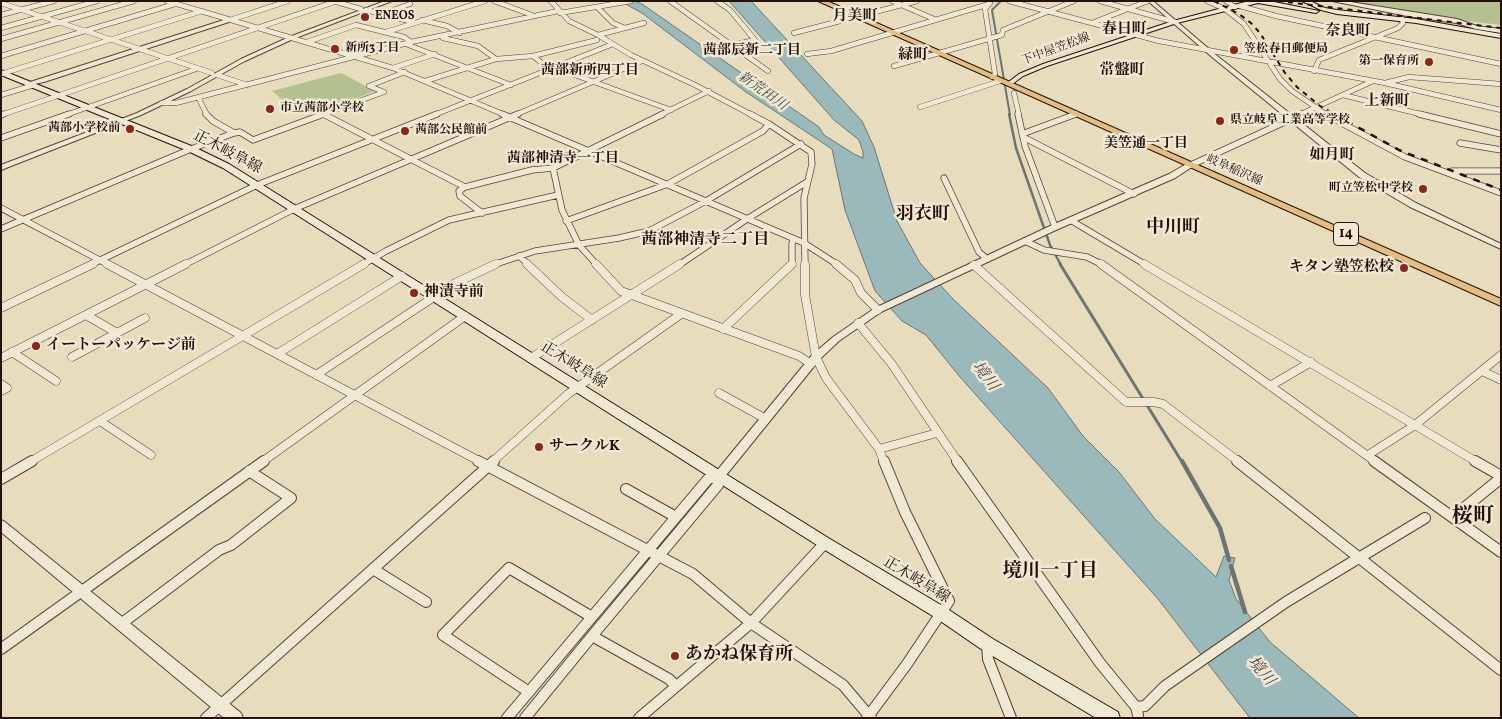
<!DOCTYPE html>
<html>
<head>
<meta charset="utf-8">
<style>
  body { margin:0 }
  #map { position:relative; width:1502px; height:719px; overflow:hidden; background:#e7dcbc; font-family:Vollkorn,serif }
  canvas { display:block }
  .frame { position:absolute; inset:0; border:2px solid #25110a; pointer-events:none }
</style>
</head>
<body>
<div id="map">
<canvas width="1502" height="719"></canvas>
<div class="frame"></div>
</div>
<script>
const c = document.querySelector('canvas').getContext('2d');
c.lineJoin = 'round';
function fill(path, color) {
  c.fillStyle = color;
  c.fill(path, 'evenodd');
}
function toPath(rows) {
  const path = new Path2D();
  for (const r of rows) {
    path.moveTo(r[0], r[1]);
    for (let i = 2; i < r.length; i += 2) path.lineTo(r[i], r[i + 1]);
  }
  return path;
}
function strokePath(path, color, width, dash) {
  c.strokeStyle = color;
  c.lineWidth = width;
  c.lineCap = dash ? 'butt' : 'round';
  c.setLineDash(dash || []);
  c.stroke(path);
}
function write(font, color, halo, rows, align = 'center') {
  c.font = font + ' Vollkorn,"Noto Serif JP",serif';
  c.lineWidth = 5;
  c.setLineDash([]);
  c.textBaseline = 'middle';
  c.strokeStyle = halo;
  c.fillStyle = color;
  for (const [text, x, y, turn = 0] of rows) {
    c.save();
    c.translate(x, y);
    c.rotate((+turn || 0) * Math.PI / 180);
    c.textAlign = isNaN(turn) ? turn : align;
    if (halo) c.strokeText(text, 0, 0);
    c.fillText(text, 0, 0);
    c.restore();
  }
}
const green = toPath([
  [1343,1,1501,1,1501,25,1423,16],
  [341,73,375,91,326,110,320,110,305,104,292,108,272,91]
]);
const water = toPath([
  [620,1,635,1,642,4,819,127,824,135,854,154,863,158,863,152,859,140,834,120,729,1,751,1,862,121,874,147,897,221,920,263,953,299,1048,388,1083,436,1119,472,1155,519,1216,577,1224,556,1235,558,1229,580,1236,599,1270,642,1359,718,1250,718,1158,599,960,377,926,335,902,321,875,291,845,210,832,149,746,92,642,13,620,1]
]);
const streamFar3 = toPath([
  [1001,1,992,10,1010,115]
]);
const streamFar2 = toPath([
  [1009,114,1016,148,1050,245,1061,265]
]);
const streamFar1 = toPath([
  [1060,264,1182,462]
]);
const stream = toPath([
  [1182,461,1220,528,1229,560],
  [1231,566,1245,612]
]);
const minorFar3 = toPath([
  [167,1,393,68,505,115],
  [333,1,361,9],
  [494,1,532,15],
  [551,1,569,21,598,35,631,55,695,85,752,115],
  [670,1,768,71],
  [717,1,730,10,755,40,732,45],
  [892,1,934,19],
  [1009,1,1159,41,1385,83,1501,110],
  [1100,1,1175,22],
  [1207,1,1225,9,1244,24,1280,79,1292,91,1327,115],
  [1226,1,1235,7],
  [1,3,212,73],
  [990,3,985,9,995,74,992,77],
  [1240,6,1276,16,1501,64],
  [597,7,613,23,625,28],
  [366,10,413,22],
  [560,13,631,1],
  [382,14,410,4],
  [1,15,54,1],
  [230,20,288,1],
  [422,20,447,26,460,33],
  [1092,23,1148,1],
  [1,28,97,1],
  [386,32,485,1],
  [794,33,917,1],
  [598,35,644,23],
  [443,38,478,46,496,59],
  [1,39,134,1],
  [307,42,356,25,404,37,411,42],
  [406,44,511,85],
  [807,54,831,51,989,4],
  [1,56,175,4],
  [533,56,542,63,671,110],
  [894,66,1002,35,1003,30,1074,1],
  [393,68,435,54],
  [1314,71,1319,60,1398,28,1403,23,1402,19],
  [1,74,202,11],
  [217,75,247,85],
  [425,81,496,59,533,56,597,40],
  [1385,83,1409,77,1501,84],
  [1014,93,1019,115],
  [1,95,34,85],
  [1343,95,1424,115],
  [198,97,207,115],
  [162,103,176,103,411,42,558,11],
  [920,107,1000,81],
  [323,114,325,115],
  [1,115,337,1],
  [66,115,196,69],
  [321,115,384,92,369,86,405,72],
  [434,115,613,44],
  [515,115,642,61],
  [660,115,709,91],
  [1073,115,1076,114],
  [1299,115,1373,81]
]);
const minorFar2 = toPath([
  [206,114,213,121,234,133],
  [323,114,465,187],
  [502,114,804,243,838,265],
  [750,114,769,124,811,152,812,164,804,198,805,265],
  [1018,114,1025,146,1055,227],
  [1325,114,1405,157,1501,193],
  [1419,114,1501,134],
  [1,115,4,114],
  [1022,134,1076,114],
  [1023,137,1134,194],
  [1,138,69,114],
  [1460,143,1501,150],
  [1191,165,1302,114],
  [553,168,562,210,579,245,597,265],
  [1452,171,1501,171],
  [944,178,979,252,987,259],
  [1,208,109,265],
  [482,213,460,196,459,191,465,187,532,170,553,168,663,114],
  [566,221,668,184,763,131,769,124],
  [1072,221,1146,265],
  [1,229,191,149,234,133,240,132,253,140,324,114],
  [1025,241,1044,250,1087,257,1103,265],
  [519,256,529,265],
  [90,265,257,185,437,114],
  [184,265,294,209,518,114],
  [362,265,386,251,449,220,558,195],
  [493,265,535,251,619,238,649,231,706,201,801,144],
  [679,265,747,219,807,182],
  [792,265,792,243,794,239]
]);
const minorFar1 = toPath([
  [107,264,481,462],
  [527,264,562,297,592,320],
  [596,264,621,291,799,356,811,364],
  [805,264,805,295,816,357,826,378,879,449,884,462],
  [836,264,855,280,861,293,878,310],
  [1101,264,1376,462],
  [1144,264,1477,462],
  [974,265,1126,402,1154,402,1163,404,1239,462],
  [1,308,93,264],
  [86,315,117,333],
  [858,323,891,363,958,462],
  [723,329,792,264],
  [12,352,56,381],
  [277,354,402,276],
  [72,357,145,318],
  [1,358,186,264],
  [531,358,680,264],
  [1482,371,1501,380],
  [316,375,455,283,496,264],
  [1,384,7,388,1,391],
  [1270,386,1311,362],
  [719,393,766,419],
  [100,421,151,455],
  [879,449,937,433],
  [1368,455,1415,425,1501,355],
  [30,462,364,264],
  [262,462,465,316],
  [492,462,568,394,681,314]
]);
const minor = toPath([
  [478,461,693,574,751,623,843,685,871,718],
  [957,461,1100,663,1136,707,1138,715],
  [1237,461,1501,670],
  [1374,461,1501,552],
  [1475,461,1501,476],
  [1,479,32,461],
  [626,489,676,517],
  [1453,517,1501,478],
  [373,569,426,602],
  [121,624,219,550,231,545,291,498,249,471],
  [987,644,988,659,1011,718],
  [1,649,264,461],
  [529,692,443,635,509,568,592,617],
  [1136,707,1145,706,1165,686,1286,602,1425,518],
  [206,718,494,461],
  [507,718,708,479,719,476,718,485,592,636,669,679,676,686],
  [525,718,592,636],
  [639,718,751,623,825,543],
  [867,718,907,664,949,601,905,512,884,461]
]);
const tertiary = toPath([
  [385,1,392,1,293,39,245,61,191,91,141,115,1,170,1,165,137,113,187,89,241,59,289,37,385,1],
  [1148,1,1153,1,1216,55,1365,173,1416,203,1501,244,1501,249,1410,207,1359,177,1212,57,1148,1],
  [1332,1,1344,1,1457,19,1477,26,1501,29,1501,33,1476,29,1456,23,1407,16,1332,1],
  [230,18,233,20,232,21,44,82,30,85,27,83,230,18],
  [1188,163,1195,165,1175,178,1056,230,881,312,839,341,820,359,723,479,719,480,715,479,713,476,715,473,812,355,833,337,875,308,1050,226,1169,174,1188,163],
  [1,520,5,522,241,713,243,718,224,718,1,532,1,520]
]);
const secondary = toPath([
  [1249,1,1269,1,1319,11,1316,13,1258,3,1177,23,1047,66,1023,76,1011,85,1006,84,1019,74,1043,64,1173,21,1249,1],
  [1302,1,1310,1,1325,8,1337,10,1416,19,1501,34,1501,38,1416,23,1337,14,1321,10,1302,1],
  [1,70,194,147,229,164,830,539,946,608,993,639,1118,712,1120,718,1096,718,981,649,936,618,820,547,223,168,188,151,1,75,1,70]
]);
const primary = toPath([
  [818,1,827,1,1501,299,1501,306,818,1]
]);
const railFar1 = toPath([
  [1214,1,1239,14,1251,23,1260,33,1285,73,1297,87,1320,106,1336,115],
  [1278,1,1501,28]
]);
const rail = toPath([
  [1334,114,1399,150,1501,190]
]);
const markers = [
  [365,17,5,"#8f2418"],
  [335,49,5,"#8f2418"],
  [1234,50,5,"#8f2418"],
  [1429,62,5,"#8f2418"],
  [270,109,5,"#8f2418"],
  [1220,121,5,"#8f2418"],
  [130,129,5,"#8f2418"],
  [405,131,5,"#8f2418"],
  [1423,189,5,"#8f2418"],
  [1404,268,5,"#8f2418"],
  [414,293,5,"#8f2418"],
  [36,346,5,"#8f2418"],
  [539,447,5,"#8f2418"],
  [675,656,5,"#8f2418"]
];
const farPoinames = [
  ["ENEOS",375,17],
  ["新所3丁目",345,49],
  ["笠松春日郵便局",1244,50],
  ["第一保育所",1419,62,"right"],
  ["市立茜部小学校",280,109],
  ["県立岐阜工業高等学校",1230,121],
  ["茜部小学校前",120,129,"right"],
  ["茜部公民館前",415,131],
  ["町立笠松中学校",1413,189,"right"]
];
const farStreetnames = [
  ["下中屋笠松線",1056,50,-20],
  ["岐阜稲沢線",1234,171,24]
];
const farNeighbourhoodnames = [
  ["茜部辰新二丁目",752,51],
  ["茜部新所四丁目",590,71],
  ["美笠通一丁目",1146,144],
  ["茜部神清寺一丁目",563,159]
];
const farWaternames = [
  ["新荒田川",762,92,35]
];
const shields = [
  [1346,234,25]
];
const shieldNames = [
  ["14",1346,234]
];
const farQuarternames = [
  ["月美町",855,17],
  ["春日町",1124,30],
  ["奈良町",1348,32],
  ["緑町",913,56],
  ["常盤町",1122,71],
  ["上新町",1387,102],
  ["如月町",1332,156]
];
const streetNames = [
  ["正木岐阜線",227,153,28],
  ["正木岐阜線",573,366,32],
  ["正木岐阜線",916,581,31]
];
const poiNames = [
  ["キタン塾笠松校",1394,268,"right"],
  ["神漬寺前",424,293],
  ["イートーパッケージ前",46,346],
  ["サークルK",549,447]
];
const neighbourhoodNames = [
  ["茜部神清寺二丁目",705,241]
];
const waterNames = [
  ["境川",984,377,52],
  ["境川",1260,672,49]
];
const quarterNames = [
  ["羽衣町",923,216],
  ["中川町",1173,229]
];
const nearPoinames = [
  ["あかね保育所",685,656]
];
const nearNeighbourhoodnames = [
  ["境川一丁目",1050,573]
];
const nearQuarternames = [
  ["桜町",1473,518]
];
fill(green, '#b5c091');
fill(water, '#9ab9ba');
strokePath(water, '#6b7674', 1);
strokePath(streamFar3, '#6b7674', 2);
strokePath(streamFar2, '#6b7674', 2.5);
strokePath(streamFar1, '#6b7674', 3);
strokePath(stream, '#6b7674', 4.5);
strokePath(minorFar3, '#564436', 5.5);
strokePath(minorFar2, '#564436', 7);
strokePath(minorFar1, '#564436', 9);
strokePath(minor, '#564436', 12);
strokePath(tertiary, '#564436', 2);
strokePath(secondary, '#25110a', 2);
strokePath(primary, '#25110a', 2);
strokePath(minorFar3, '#efe8d3', 4.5);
strokePath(minorFar2, '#efe8d3', 5.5);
strokePath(minorFar1, '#efe8d3', 8);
strokePath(minor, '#efe8d3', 10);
fill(tertiary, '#efe8d3');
fill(secondary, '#efe8d3');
fill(primary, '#e4be7e');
strokePath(railFar1, '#25110a', 2, [5, 5]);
strokePath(rail, '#25110a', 2.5, [7, 7]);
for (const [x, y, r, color] of markers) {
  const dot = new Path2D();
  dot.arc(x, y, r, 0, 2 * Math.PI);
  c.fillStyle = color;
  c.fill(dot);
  strokePath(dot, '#efe8d3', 2);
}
write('bold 12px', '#25110a', '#efe8d3', farPoinames, 'left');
write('12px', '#25110a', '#efe8d3', farStreetnames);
write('bold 14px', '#25110a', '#efe8d3', farNeighbourhoodnames);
write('italic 14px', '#4e4c48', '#efe8d3', farWaternames);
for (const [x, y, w] of shields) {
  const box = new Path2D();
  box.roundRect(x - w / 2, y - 11.5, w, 23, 4);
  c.fillStyle = '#efe8d3';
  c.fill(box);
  strokePath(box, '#25110a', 1);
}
write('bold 14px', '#25110a', null, shieldNames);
write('bold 15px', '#25110a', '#efe8d3', farQuarternames);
write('15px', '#25110a', '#efe8d3', streetNames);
write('bold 15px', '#25110a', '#efe8d3', poiNames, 'left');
write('bold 16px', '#25110a', '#efe8d3', neighbourhoodNames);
write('italic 16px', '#4e4c48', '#efe8d3', waterNames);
write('bold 18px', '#25110a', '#efe8d3', quarterNames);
write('bold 18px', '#25110a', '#efe8d3', nearPoinames, 'left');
write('bold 19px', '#25110a', '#efe8d3', nearNeighbourhoodnames);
write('bold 21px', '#25110a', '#efe8d3', nearQuarternames);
</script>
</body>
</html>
